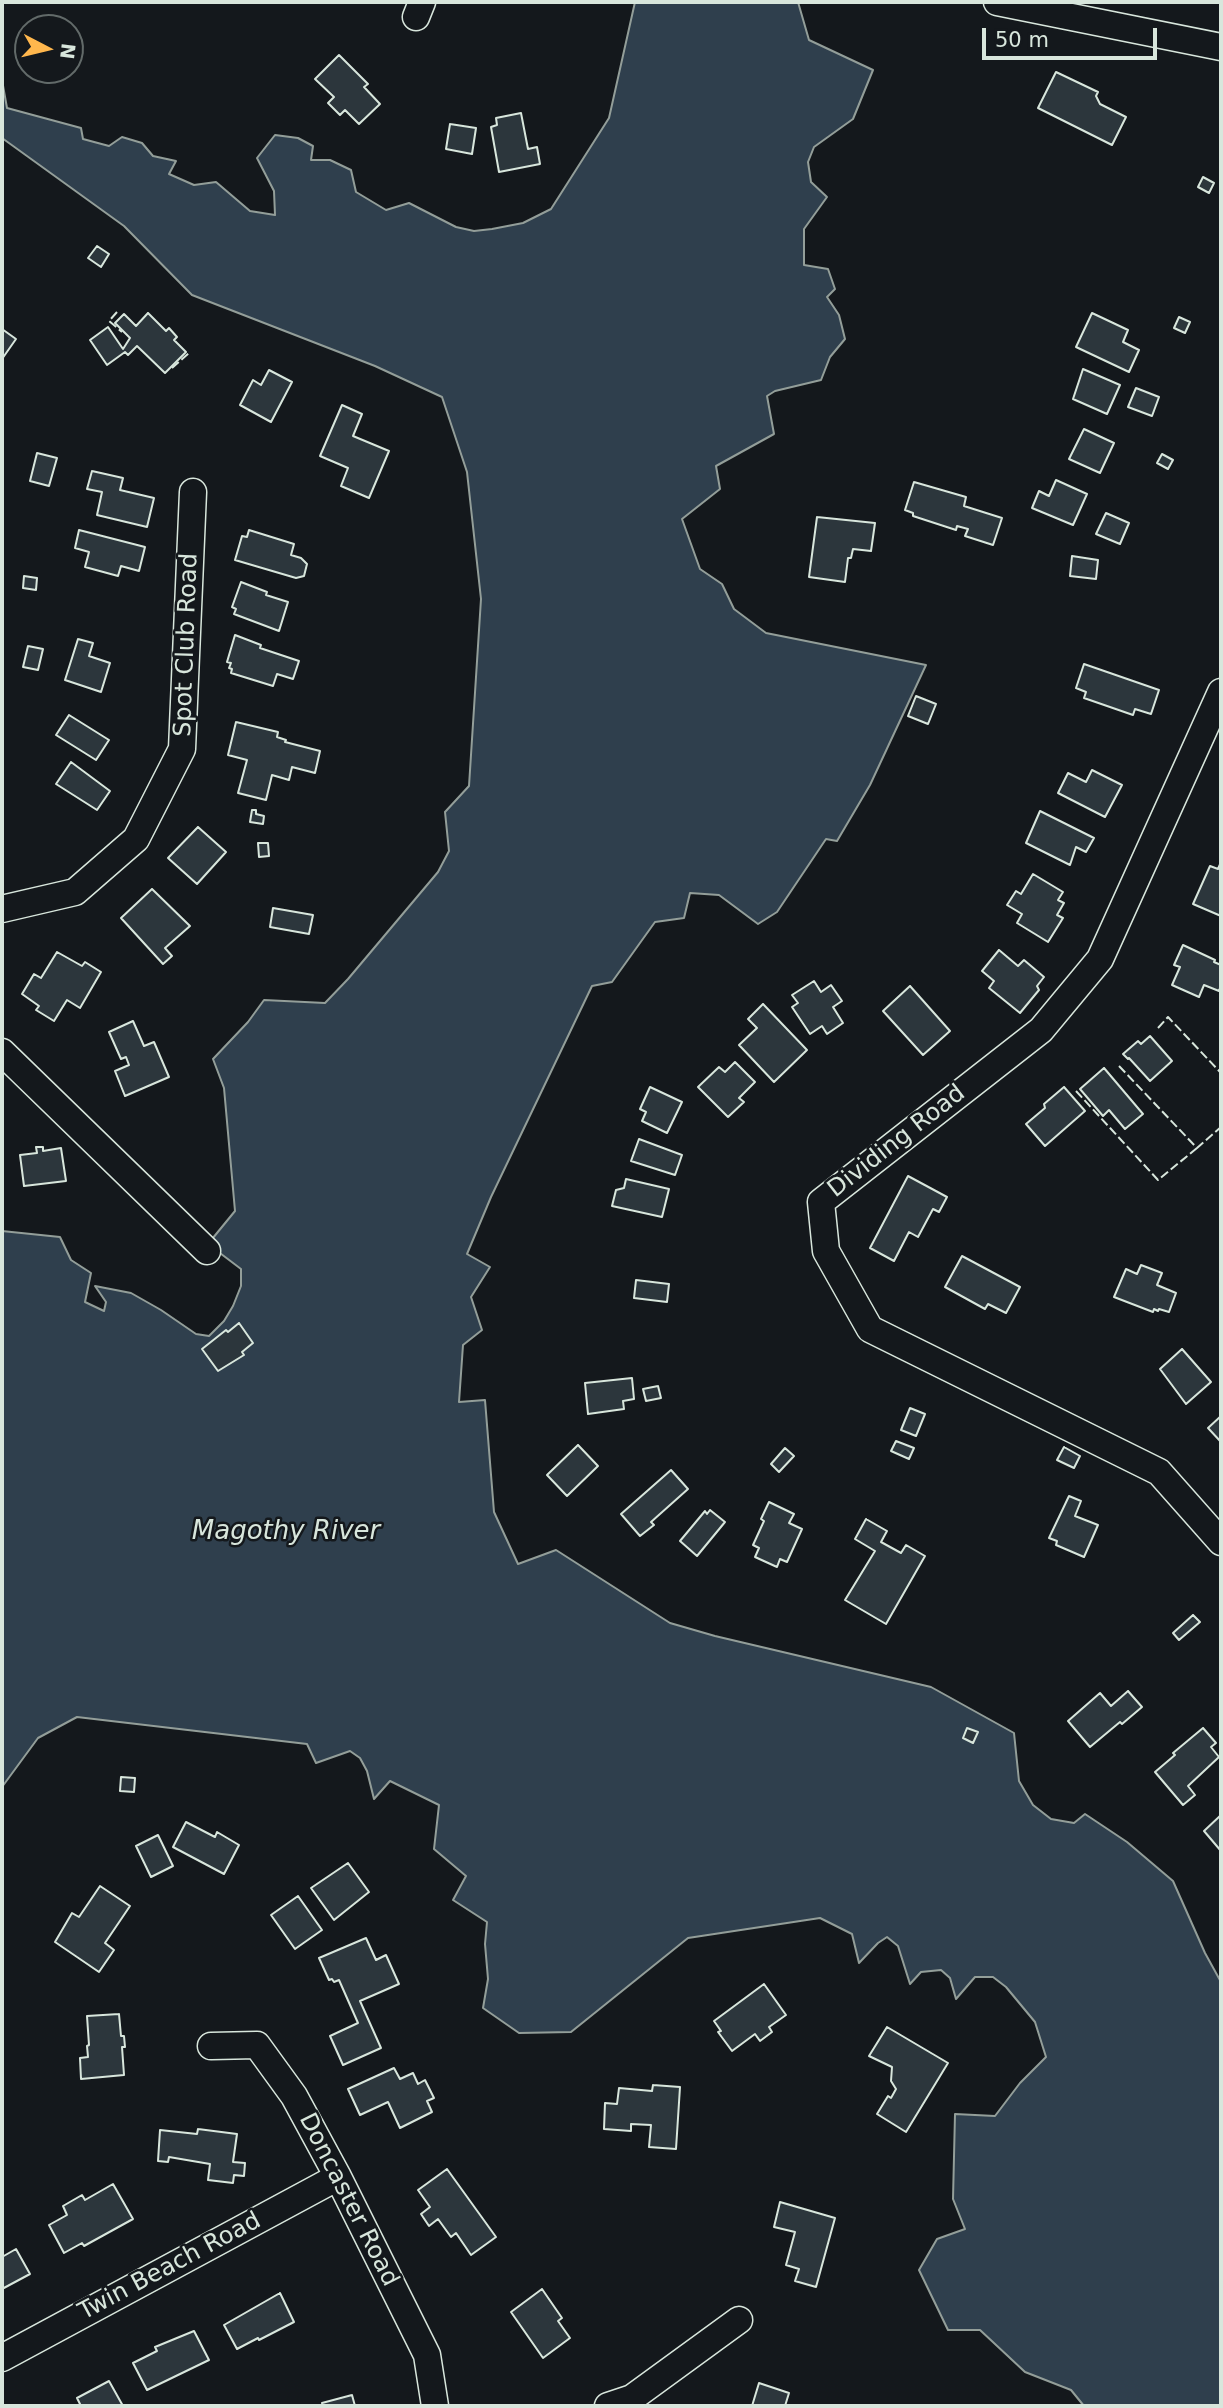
<!DOCTYPE html>
<html>
<head>
<meta charset="utf-8">
<style>
  body { margin:0 }
  #map { position:relative; width:1223px; height:2408px; overflow:hidden; background:#14181c; font-family:"DejaVu Sans",sans-serif }
  canvas { display:block }
  .frame { position:absolute; inset:0; border:4px solid #d8e6dc; pointer-events:none }
  .north { position:absolute; left:14px; top:14px; width:70px; height:70px; box-sizing:border-box; background:#14181c; border:2px solid #626a69; border-radius:50%; rotate:97deg; font-size:19px; font-weight:700; line-height:28px; text-align:center; color:#d8e6dc }
  .north::after { content:''; display:block; margin:auto; width:24px; height:32px; background:#ffb74d; clip-path:polygon(50% 0,100% 100%,50% 72%,0 100%) }
  .scale { position:absolute; left:982px; top:28px; width:175px; height:32px; box-sizing:border-box; border:4px solid #d8e6dc; border-top:0; padding-left:9px; font-size:21px; line-height:24px; white-space:nowrap; color:#d8e6dc; -webkit-text-stroke:5px #14181c; paint-order:stroke }
</style>
</head>
<body>
<div id="map">
<canvas width="1223" height="2408"></canvas>
<div class="frame"></div>
<div class="north">N</div>
<div class="scale">50 m</div>
</div>
<script>
const c = document.querySelector('canvas').getContext('2d');
c.lineJoin = 'round';
function fill(path, color) {
  c.fillStyle = color;
  c.fill(path, 'evenodd');
}
function toPath(rows) {
  const path = new Path2D();
  for (const r of rows) {
    path.moveTo(r[0], r[1]);
    for (let i = 2; i < r.length; i += 2) path.lineTo(r[i], r[i + 1]);
  }
  return path;
}
function strokePath(path, color, width, dash) {
  c.strokeStyle = color;
  c.lineWidth = width;
  c.lineCap = dash ? 'butt' : 'round';
  c.setLineDash(dash || []);
  c.stroke(path);
}
function write(font, color, halo, rows, align = 'center') {
  c.font = font + ' "DejaVu Sans",sans-serif';
  c.lineWidth = 5;
  c.setLineDash([]);
  c.textBaseline = 'middle';
  c.strokeStyle = halo;
  c.fillStyle = color;
  for (const [text, x, y, turn = 0] of rows) {
    c.save();
    c.translate(x, y);
    c.rotate((+turn || 0) * Math.PI / 180);
    c.textAlign = isNaN(turn) ? turn : align;
    if (halo) c.strokeText(text, 0, 0);
    c.fillText(text, 0, 0);
    c.restore();
  }
}
const water = toPath([
  [635,2,798,2,809,40,873,70,853,119,814,147,808,162,811,182,827,197,804,229,804,265,828,269,835,289,827,297,839,315,845,339,830,357,821,380,775,391,767,396,774,434,716,466,720,489,682,519,700,569,722,584,734,609,766,633,926,665,870,785,837,841,826,839,777,912,758,924,719,895,690,893,684,918,655,922,612,982,592,986,491,1197,467,1254,490,1267,471,1297,482,1330,463,1345,459,1402,485,1400,494,1512,518,1564,556,1550,670,1623,715,1636,931,1687,1014,1733,1019,1781,1033,1805,1051,1819,1074,1823,1085,1814,1127,1842,1173,1881,1205,1953,1221,1982,1221,2406,1084,2406,1071,2390,1025,2372,980,2330,948,2330,919,2270,937,2239,965,2229,953,2199,955,2114,995,2116,1020,2083,1046,2057,1035,2022,1006,1987,993,1977,975,1977,956,1999,950,1978,941,1970,921,1972,910,1984,898,1946,887,1937,878,1943,859,1963,852,1934,820,1918,688,1938,571,2032,519,2033,483,2008,488,1979,485,1944,487,1922,453,1900,466,1876,434,1849,439,1805,390,1781,374,1799,367,1771,360,1758,350,1751,316,1763,307,1744,77,1717,38,1738,2,1787,2,1231,60,1237,71,1260,91,1273,85,1302,104,1311,106,1302,95,1286,131,1293,161,1310,196,1334,209,1336,224,1321,233,1306,241,1286,241,1269,208,1244,235,1211,224,1088,213,1059,248,1022,264,1000,325,1003,348,979,438,872,449,851,445,812,469,786,481,599,467,472,442,397,375,366,192,295,124,226,2,138,2,80,7,108,81,128,83,139,109,146,122,137,142,143,153,156,176,161,169,174,194,185,216,182,250,211,275,215,274,191,257,158,275,135,298,138,313,146,311,160,330,160,351,170,356,192,386,210,409,203,456,227,474,231,492,229,523,223,551,209,609,118,635,2]
]);
const building = toPath([
  [339,55,368,84,364,87,380,104,359,124,345,110,340,115,328,103,334,97,315,79,339,55],
  [1056,72,1098,92,1096,96,1100,104,1126,117,1112,145,1038,108,1056,72],
  [521,113,528,149,537,147,540,164,499,172,491,127,497,125,496,118,521,113],
  [450,124,476,128,472,154,446,149,450,124],
  [1203,177,1214,183,1209,193,1198,187,1203,177],
  [97,246,109,254,101,267,88,258,97,246],
  [148,313,166,331,169,328,177,337,174,340,186,352,165,373,137,346,128,355,125,352,107,365,90,340,108,327,123,349,130,338,115,323,124,314,136,326,148,313],
  [1092,313,1128,330,1123,342,1139,350,1129,372,1076,347,1092,313],
  [1179,317,1190,322,1185,333,1174,328,1179,317],
  [2,329,16,339,2,359,2,329],
  [1083,369,1120,385,1107,414,1073,399,1083,369],
  [269,370,292,382,271,422,240,405,253,380,261,385,269,370],
  [1136,388,1159,397,1152,416,1128,407,1136,388],
  [342,405,362,414,353,436,389,451,369,498,341,486,348,468,320,456,342,405],
  [1084,429,1114,443,1100,473,1069,459,1084,429],
  [37,453,57,458,49,486,30,481,37,453],
  [1162,454,1173,460,1168,469,1157,463,1162,454],
  [92,471,123,478,120,490,154,498,147,527,97,515,102,492,87,489,92,471],
  [1056,480,1087,494,1073,525,1032,508,1039,491,1049,496,1056,480],
  [914,482,966,497,964,506,1002,518,993,545,965,536,968,529,957,526,956,530,913,516,913,513,905,510,914,482],
  [1106,513,1129,523,1120,544,1096,534,1106,513],
  [817,517,875,523,871,551,853,549,851,558,848,558,845,582,809,577,817,517],
  [79,530,145,547,139,571,121,566,118,576,85,567,89,552,75,548,79,530],
  [249,530,294,544,291,555,301,558,307,564,304,576,296,578,235,560,242,536,247,537,249,530],
  [1072,556,1098,560,1096,579,1070,576,1072,556],
  [24,576,37,578,36,590,23,588,24,576],
  [241,582,267,592,266,595,288,602,279,631,234,614,236,609,232,607,241,582],
  [235,635,261,645,260,648,299,661,293,679,277,674,273,686,231,673,232,669,229,668,231,663,227,662,235,635],
  [78,639,93,643,89,656,110,663,101,692,65,680,78,639],
  [28,646,43,649,38,670,23,667,28,646],
  [1084,664,1159,690,1151,714,1135,709,1133,715,1084,698,1086,692,1076,688,1084,664],
  [916,696,936,704,928,724,908,716,916,696],
  [69,715,109,740,96,760,56,735,69,715],
  [236,722,278,732,277,737,286,740,285,742,320,751,315,773,292,767,289,780,272,775,266,800,238,793,247,760,228,755,236,722],
  [71,762,110,791,97,810,56,784,71,762],
  [1092,770,1122,785,1105,817,1058,793,1068,773,1086,782,1092,770],
  [252,810,256,810,256,814,264,816,263,824,250,822,252,810],
  [1040,811,1094,838,1086,852,1076,847,1070,865,1026,843,1040,811],
  [198,827,226,852,197,884,168,858,198,827],
  [258,843,268,843,269,856,259,857,258,843],
  [1221,862,1221,916,1193,904,1210,866,1218,869,1221,862],
  [1033,874,1063,892,1058,900,1064,903,1057,915,1063,918,1048,942,1017,923,1022,914,1007,905,1016,891,1021,894,1033,874],
  [152,889,190,926,165,948,172,956,163,964,121,918,152,889],
  [273,908,313,915,309,934,270,927,273,908],
  [1183,945,1215,960,1214,962,1221,965,1221,985,1219,991,1204,985,1199,997,1172,985,1180,967,1174,965,1183,945],
  [999,950,1018,966,1024,960,1044,977,1037,986,1039,990,1020,1013,989,988,994,981,982,971,999,950],
  [57,952,82,966,85,962,101,972,80,1008,67,1000,54,1021,36,1010,39,1006,22,994,34,974,41,978,57,952],
  [814,981,821,992,831,985,842,1001,833,1007,843,1023,827,1034,822,1026,810,1034,792,1007,798,1003,792,995,814,981],
  [910,986,950,1031,923,1055,883,1011,910,986],
  [763,1004,807,1050,774,1082,739,1045,757,1028,748,1019,763,1004],
  [133,1021,144,1046,154,1042,169,1077,125,1096,115,1071,129,1065,126,1057,121,1059,109,1032,133,1021],
  [1150,1036,1172,1061,1150,1081,1129,1058,1128,1059,1123,1054,1138,1041,1141,1044,1150,1036],
  [735,1062,755,1082,739,1098,744,1102,728,1117,698,1087,719,1067,725,1072,735,1062],
  [1104,1068,1143,1114,1125,1129,1109,1110,1103,1116,1080,1089,1104,1068],
  [650,1087,682,1102,667,1133,642,1121,646,1112,640,1109,650,1087],
  [1064,1087,1085,1111,1045,1146,1026,1124,1045,1108,1044,1104,1064,1087],
  [639,1139,682,1155,675,1175,631,1161,639,1139],
  [36,1147,43,1147,43,1151,61,1148,66,1181,24,1186,20,1155,37,1153,36,1147],
  [908,1176,947,1197,939,1212,933,1209,918,1237,909,1232,894,1261,870,1248,908,1176],
  [626,1179,669,1189,662,1217,612,1206,616,1190,624,1188,626,1179],
  [962,1256,1020,1287,1006,1313,988,1304,985,1309,945,1287,962,1256],
  [1141,1265,1162,1273,1157,1285,1176,1293,1169,1312,1159,1309,1158,1311,1154,1309,1153,1312,1114,1297,1126,1269,1137,1274,1141,1265],
  [636,1280,669,1284,667,1302,634,1298,636,1280],
  [239,1323,253,1343,242,1352,244,1355,218,1371,202,1349,226,1330,228,1332,239,1323],
  [1182,1349,1211,1382,1186,1404,1160,1369,1182,1349],
  [632,1378,634,1399,623,1401,624,1409,588,1414,585,1383,632,1378],
  [658,1386,661,1398,646,1401,643,1389,658,1386],
  [910,1408,925,1414,916,1436,901,1430,910,1408],
  [1221,1416,1221,1442,1208,1428,1221,1416],
  [896,1441,914,1448,909,1459,891,1451,896,1441],
  [578,1445,598,1466,567,1496,547,1475,578,1445],
  [1064,1447,1080,1456,1074,1468,1057,1460,1064,1447],
  [785,1448,794,1456,779,1472,771,1464,785,1448],
  [671,1470,688,1489,651,1522,654,1525,640,1536,621,1514,671,1470],
  [1069,1496,1081,1501,1075,1516,1098,1525,1084,1557,1056,1545,1057,1541,1049,1538,1069,1496],
  [769,1502,794,1514,789,1523,802,1529,787,1562,780,1559,777,1567,755,1557,759,1548,753,1545,764,1521,761,1519,769,1502],
  [710,1510,725,1522,697,1556,680,1541,705,1511,707,1514,710,1510],
  [866,1519,887,1531,881,1542,901,1553,906,1545,925,1556,886,1624,845,1600,875,1551,855,1539,866,1519],
  [1193,1615,1200,1622,1179,1640,1173,1633,1193,1615],
  [1128,1691,1142,1707,1122,1724,1120,1722,1090,1747,1068,1721,1100,1693,1111,1706,1128,1691],
  [967,1728,978,1732,973,1743,963,1738,967,1728],
  [1203,1728,1216,1743,1211,1747,1219,1757,1188,1786,1195,1795,1183,1805,1155,1772,1175,1755,1173,1753,1203,1728],
  [121,1777,135,1778,134,1792,120,1791,121,1777],
  [1221,1815,1221,1851,1204,1831,1221,1815],
  [186,1822,215,1837,217,1832,239,1845,224,1874,173,1847,186,1822],
  [158,1835,173,1866,151,1877,136,1846,158,1835],
  [348,1863,369,1892,334,1920,311,1888,348,1863],
  [100,1886,130,1906,105,1943,114,1950,99,1972,55,1942,72,1913,79,1917,100,1886],
  [298,1896,322,1930,295,1949,271,1915,298,1896],
  [366,1938,376,1960,386,1955,399,1984,360,2001,381,2048,343,2065,330,2036,358,2023,339,1980,334,1982,332,1979,329,1980,319,1958,366,1938],
  [764,1984,786,2015,769,2027,772,2032,760,2041,755,2034,732,2051,718,2032,721,2031,714,2021,764,1984],
  [119,2014,121,2036,124,2036,125,2047,122,2047,124,2075,81,2079,80,2058,88,2057,87,2046,89,2045,87,2016,119,2014],
  [887,2027,948,2063,906,2132,877,2114,888,2096,891,2098,896,2089,891,2081,892,2067,869,2056,887,2027],
  [394,2068,400,2079,413,2073,418,2084,425,2080,434,2098,427,2101,432,2112,400,2128,388,2102,360,2115,348,2089,394,2068],
  [653,2085,680,2087,676,2149,649,2147,651,2125,631,2124,631,2131,604,2129,605,2103,617,2104,619,2088,652,2091,653,2085],
  [198,2129,237,2134,233,2162,245,2163,244,2176,234,2175,233,2183,208,2180,210,2164,169,2157,168,2162,158,2161,160,2130,197,2134,198,2129],
  [447,2169,496,2237,471,2255,456,2233,451,2237,438,2219,429,2226,421,2214,430,2207,418,2190,447,2169],
  [113,2184,133,2219,84,2246,82,2243,64,2253,49,2225,67,2215,63,2206,82,2195,85,2200,113,2184],
  [780,2202,835,2218,816,2287,795,2281,799,2269,786,2265,795,2232,774,2227,780,2202],
  [16,2249,30,2274,2,2289,2,2257,16,2249],
  [542,2289,562,2318,558,2321,570,2338,543,2358,511,2312,542,2289],
  [280,2293,294,2322,259,2340,258,2338,237,2349,224,2325,280,2293],
  [194,2331,209,2360,147,2390,133,2363,157,2351,155,2347,194,2331],
  [109,2381,123,2406,81,2406,77,2398,109,2381],
  [759,2383,789,2393,785,2406,752,2406,759,2383],
  [352,2395,355,2406,323,2406,322,2403,352,2395]
]);
const minor = toPath([
  [997,2,1221,47],
  [416,17,422,2],
  [1221,692,1100,959,1041,1030,821,1202,826,1251,870,1329,1159,1472,1221,1542],
  [2,909,75,892,136,839,182,749,193,492],
  [2,1052,207,1251],
  [211,2046,257,2045,294,2096,338,2177,427,2355,435,2406],
  [2,2358,338,2177],
  [608,2406,632,2398,739,2320]
]);
const fence = toPath([
  [117,312,109,321,122,332],
  [172,368,189,353],
  [1158,1028,1168,1017,1221,1073],
  [1119,1066,1197,1148,1221,1127],
  [1076,1091,1158,1180,1197,1148]
]);
const streetNames = [
  ["Spot Club Road",187,645,-88],
  ["Dividing Road",897,1142,-38],
  ["Doncaster Road",348,2200,63],
  ["Twin Beach Road",170,2267,-28]
];
const waterNames = [
  ["Magothy River",286,1532]
];
fill(water, '#2f3f4d');
strokePath(water, '#939e99', 2);
fill(building, '#2c363c');
strokePath(building, '#d8e6dc', 2);
strokePath(minor, '#d8e6dc', 29);
strokePath(minor, '#14181c', 26);
strokePath(fence, '#d8e6dc', 2, [9, 3.5]);
write('24px', '#d8e6dc', '#14181c', streetNames);
write('italic 26px', '#d8e6dc', '#14181c', waterNames);
</script>
</body>
</html>
